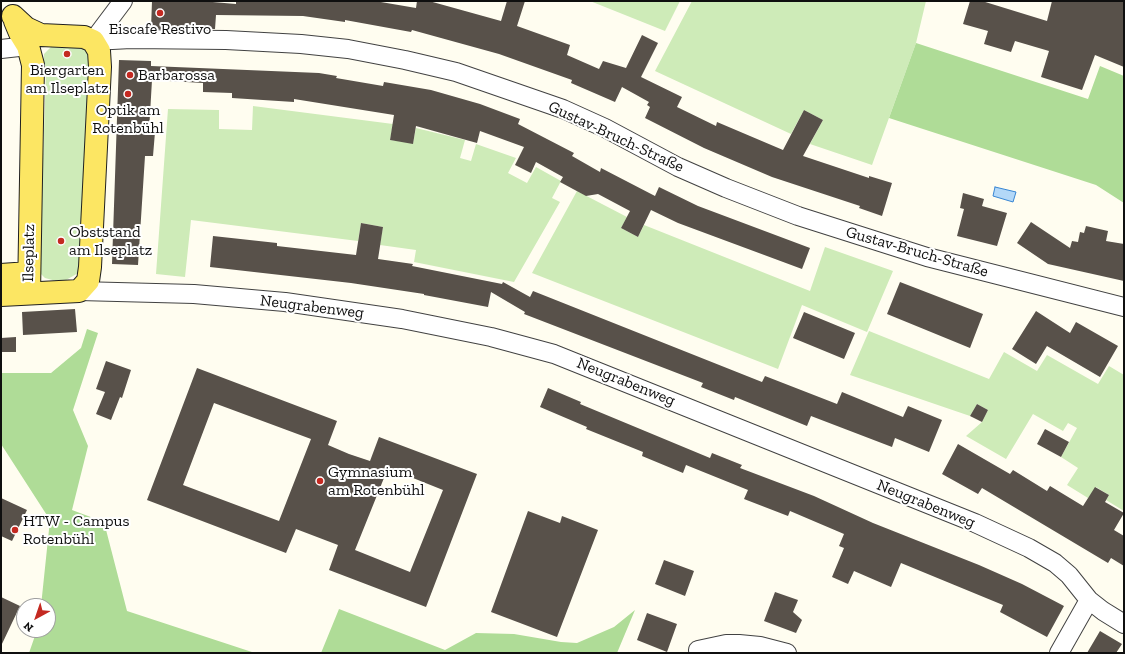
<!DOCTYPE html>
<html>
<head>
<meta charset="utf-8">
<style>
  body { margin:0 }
  #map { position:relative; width:1125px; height:654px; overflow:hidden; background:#fffdf0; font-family:"Zilla Slab",serif }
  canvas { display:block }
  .frame { position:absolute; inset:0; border:2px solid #0f0f0f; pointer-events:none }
  .north { position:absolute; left:16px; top:598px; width:40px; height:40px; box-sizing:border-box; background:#fff; border:1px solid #9f9f9f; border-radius:50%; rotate:220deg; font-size:11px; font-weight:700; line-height:16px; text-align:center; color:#0f0f0f }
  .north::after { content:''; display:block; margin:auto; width:14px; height:18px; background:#c42921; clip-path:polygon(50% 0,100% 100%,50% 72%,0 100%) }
</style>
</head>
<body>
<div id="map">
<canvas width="1125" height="654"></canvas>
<div class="frame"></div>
<div class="north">N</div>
</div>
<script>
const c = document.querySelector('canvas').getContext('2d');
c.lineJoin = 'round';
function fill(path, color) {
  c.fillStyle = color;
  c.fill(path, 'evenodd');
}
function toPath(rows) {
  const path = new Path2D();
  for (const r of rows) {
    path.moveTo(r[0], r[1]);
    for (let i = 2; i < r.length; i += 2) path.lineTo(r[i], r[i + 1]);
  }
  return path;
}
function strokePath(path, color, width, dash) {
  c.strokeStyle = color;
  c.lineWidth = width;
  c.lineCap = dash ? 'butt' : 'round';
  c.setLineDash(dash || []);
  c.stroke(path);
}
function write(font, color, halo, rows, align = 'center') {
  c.font = font + ' "Zilla Slab",serif';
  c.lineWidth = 4;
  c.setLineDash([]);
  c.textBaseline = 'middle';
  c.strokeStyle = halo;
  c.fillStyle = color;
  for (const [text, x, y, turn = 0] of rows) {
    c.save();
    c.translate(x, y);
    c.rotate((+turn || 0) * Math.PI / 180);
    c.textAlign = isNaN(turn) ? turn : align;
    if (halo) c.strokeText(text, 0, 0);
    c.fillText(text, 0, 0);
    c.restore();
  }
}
const green = toPath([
  [590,1,680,1,665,31],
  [692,1,926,1,916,43,872,165,810,144,823,120,804,110,791,134,655,71],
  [52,46,84,47,91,56,80,272,66,280,56,281,45,278,39,272,46,73,43,69,44,54],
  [253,106,393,124,390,140,413,143,416,128,465,140,460,158,471,161,476,144,516,158,508,173,527,183,536,167,561,181,552,198,560,202,514,282,414,262,416,250,380,245,383,227,361,223,358,241,191,220,185,277,156,274,168,109,219,110,219,129,252,130],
  [577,191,627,217,621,228,638,237,644,225,810,291,825,247,893,271,867,332,802,305,778,369,532,273],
  [869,331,989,379,1004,352,1037,371,1047,355,1098,384,1109,366,1124,375,1124,511,1106,500,1109,495,1096,487,1088,498,1067,485,1078,468,1061,457,1077,428,1068,423,1063,431,1033,414,1006,459,966,436,982,422,988,410,977,404,970,416,850,375]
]);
const forest = toPath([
  [916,43,1088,99,1100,66,1124,76,1124,203,1096,185,889,118],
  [87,329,98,333,73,410,88,446,72,510,104,522,127,611,255,653,29,653,37,630,48,630,48,606,41,606,50,520,1,444,1,373,51,373,81,348],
  [339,609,445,650,476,633,514,634,561,642,577,643,614,627,635,610,617,653,321,653]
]);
const water = toPath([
  [995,187,1016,192,1013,202,993,196,995,187]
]);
const building = toPath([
  [152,1,201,1,236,4,236,1,375,1,416,8,417,1,429,1,501,21,507,1,525,1,517,26,570,45,567,55,599,69,603,61,626,68,642,35,658,43,641,77,682,97,677,107,716,126,717,122,783,150,804,110,823,120,803,156,869,178,869,176,892,183,882,216,859,208,860,206,772,177,704,148,645,118,650,107,647,105,649,102,622,87,615,102,571,83,572,80,499,54,412,30,411,32,345,20,345,22,303,16,216,15,215,29,151,29],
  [970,1,982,1,1047,21,1052,1,1124,1,1124,67,1095,55,1082,90,1041,77,1049,51,1015,41,1011,52,984,44,988,31,963,24],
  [119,60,151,61,151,66,319,73,337,76,336,78,383,86,384,82,431,90,480,104,520,119,518,124,574,153,572,156,600,172,601,168,655,196,659,187,698,206,810,248,802,269,678,223,651,210,638,237,621,228,630,211,598,194,586,196,560,182,563,177,536,162,531,173,515,165,524,147,480,131,477,143,416,126,413,144,390,140,394,115,294,99,294,102,232,98,232,93,203,92,203,83,152,80,149,131,155,132,153,156,145,156,138,265,112,264],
  [963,193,984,199,982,206,1007,213,997,246,957,236,964,209,960,208],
  [1031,222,1070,248,1072,241,1078,242,1080,232,1084,233,1086,226,1108,231,1106,241,1124,244,1124,281,1048,264,1017,243],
  [361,223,383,227,378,259,413,264,412,266,502,284,503,282,530,297,533,291,762,382,765,376,837,404,842,392,903,417,908,406,942,420,929,452,895,438,892,447,811,416,807,426,735,397,734,400,701,387,703,383,524,314,525,312,491,292,488,307,424,295,424,294,351,283,210,267,213,236,277,243,277,246,356,255],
  [900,282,983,314,970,348,887,314],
  [75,309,77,332,23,335,22,312],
  [1036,311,1070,333,1076,322,1118,346,1100,377,1047,346,1036,364,1012,349],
  [804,312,855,333,844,359,793,338],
  [16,337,16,352,1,352,1,338],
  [106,361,131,370,122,398,120,397,111,420,96,414,105,392,96,389],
  [197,368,337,421,328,445,349,454,370,461,379,437,477,474,426,607,329,570,338,545,296,529,286,553,147,500],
  [214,403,311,439,279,521,183,485],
  [388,468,443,490,410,572,355,550],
  [548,388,581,402,580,404,710,458,712,453,742,465,740,468,814,496,873,523,979,565,1022,584,1064,606,1047,637,1000,612,1003,605,901,563,891,587,854,571,848,584,832,577,844,548,839,546,844,534,790,511,788,516,744,499,748,490,686,465,683,473,642,456,643,452,586,429,587,427,540,407],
  [977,404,988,410,982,422,970,416],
  [1045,429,1069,442,1061,457,1037,444],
  [958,444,1010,474,1013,470,1047,491,1050,486,1083,506,1095,487,1109,495,1105,502,1124,513,1114,530,1124,536,1124,566,1111,558,1108,563,982,488,978,494,942,474],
  [1,498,27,510,12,541,1,536],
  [528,511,560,523,562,516,598,530,557,637,491,612],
  [664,560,694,571,685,596,655,584],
  [775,592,798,600,793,612,802,620,796,633,764,621],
  [1,597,20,606,1,646],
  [647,613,677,624,667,652,637,640],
  [1100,631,1122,644,1116,653,1087,653]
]);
const minor = toPath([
  [93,41,131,39,226,40,301,44,348,49,405,60,456,72,563,109,605,128,678,167,726,188,798,216,927,257,1124,307],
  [93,41,123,1],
  [1,49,28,46],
  [79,291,194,294,285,302,402,319,491,337,554,354,975,523,1029,548,1055,563,1069,575,1089,600,1103,611,1124,624],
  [698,650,726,644,739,644,760,646,787,653],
  [1059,653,1089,600]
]);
const major = toPath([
  [15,21,20,33,28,46,33,65,29,293],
  [1,275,29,273],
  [1,295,79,291,88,281,90,267,100,67,99,51,93,41,84,37,41,35,26,28,13,16]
]);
const markers = [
  [160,13,4,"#c42921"],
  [67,54,4,"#c42921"],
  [130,75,4,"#c42921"],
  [128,94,4,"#c42921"],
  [61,241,4,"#c42921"],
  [320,481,4,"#c42921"],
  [15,530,4,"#c42921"]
];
const poiNames = [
  ["Eiscafe Restivo",160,29,"center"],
  ["Biergarten",67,70,"center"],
  ["am Ilseplatz",67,88,"center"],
  ["Barbarossa",138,75],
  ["Optik am",128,110,"center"],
  ["Rotenbühl",128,128,"center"],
  ["Obststand",69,232],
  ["am Ilseplatz",69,250],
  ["Gymnasium",328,472],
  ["am Rotenbühl",328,490],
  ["HTW - Campus",23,521],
  ["Rotenbühl",23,539]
];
const streetNames = [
  ["Gustav-Bruch-Straße",616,137,25],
  ["Gustav-Bruch-Straße",917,252,16],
  ["Ilseplatz",29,253,-89],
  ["Neugrabenweg",312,307,7],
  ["Neugrabenweg",626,382,22],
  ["Neugrabenweg",926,504,22]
];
fill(green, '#ceebb8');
fill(forest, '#afdc97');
fill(water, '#b3d8f8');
strokePath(water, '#3785d2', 1);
fill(building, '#58514a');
strokePath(minor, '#424242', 20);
strokePath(major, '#202020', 24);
strokePath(minor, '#fff', 18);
strokePath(major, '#fce663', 22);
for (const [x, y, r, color] of markers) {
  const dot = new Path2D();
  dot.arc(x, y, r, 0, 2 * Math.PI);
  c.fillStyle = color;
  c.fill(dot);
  strokePath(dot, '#fff', 1.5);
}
write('16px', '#0f0f0f', '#fff', poiNames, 'left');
write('16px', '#0f0f0f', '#fff', streetNames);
</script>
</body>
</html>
